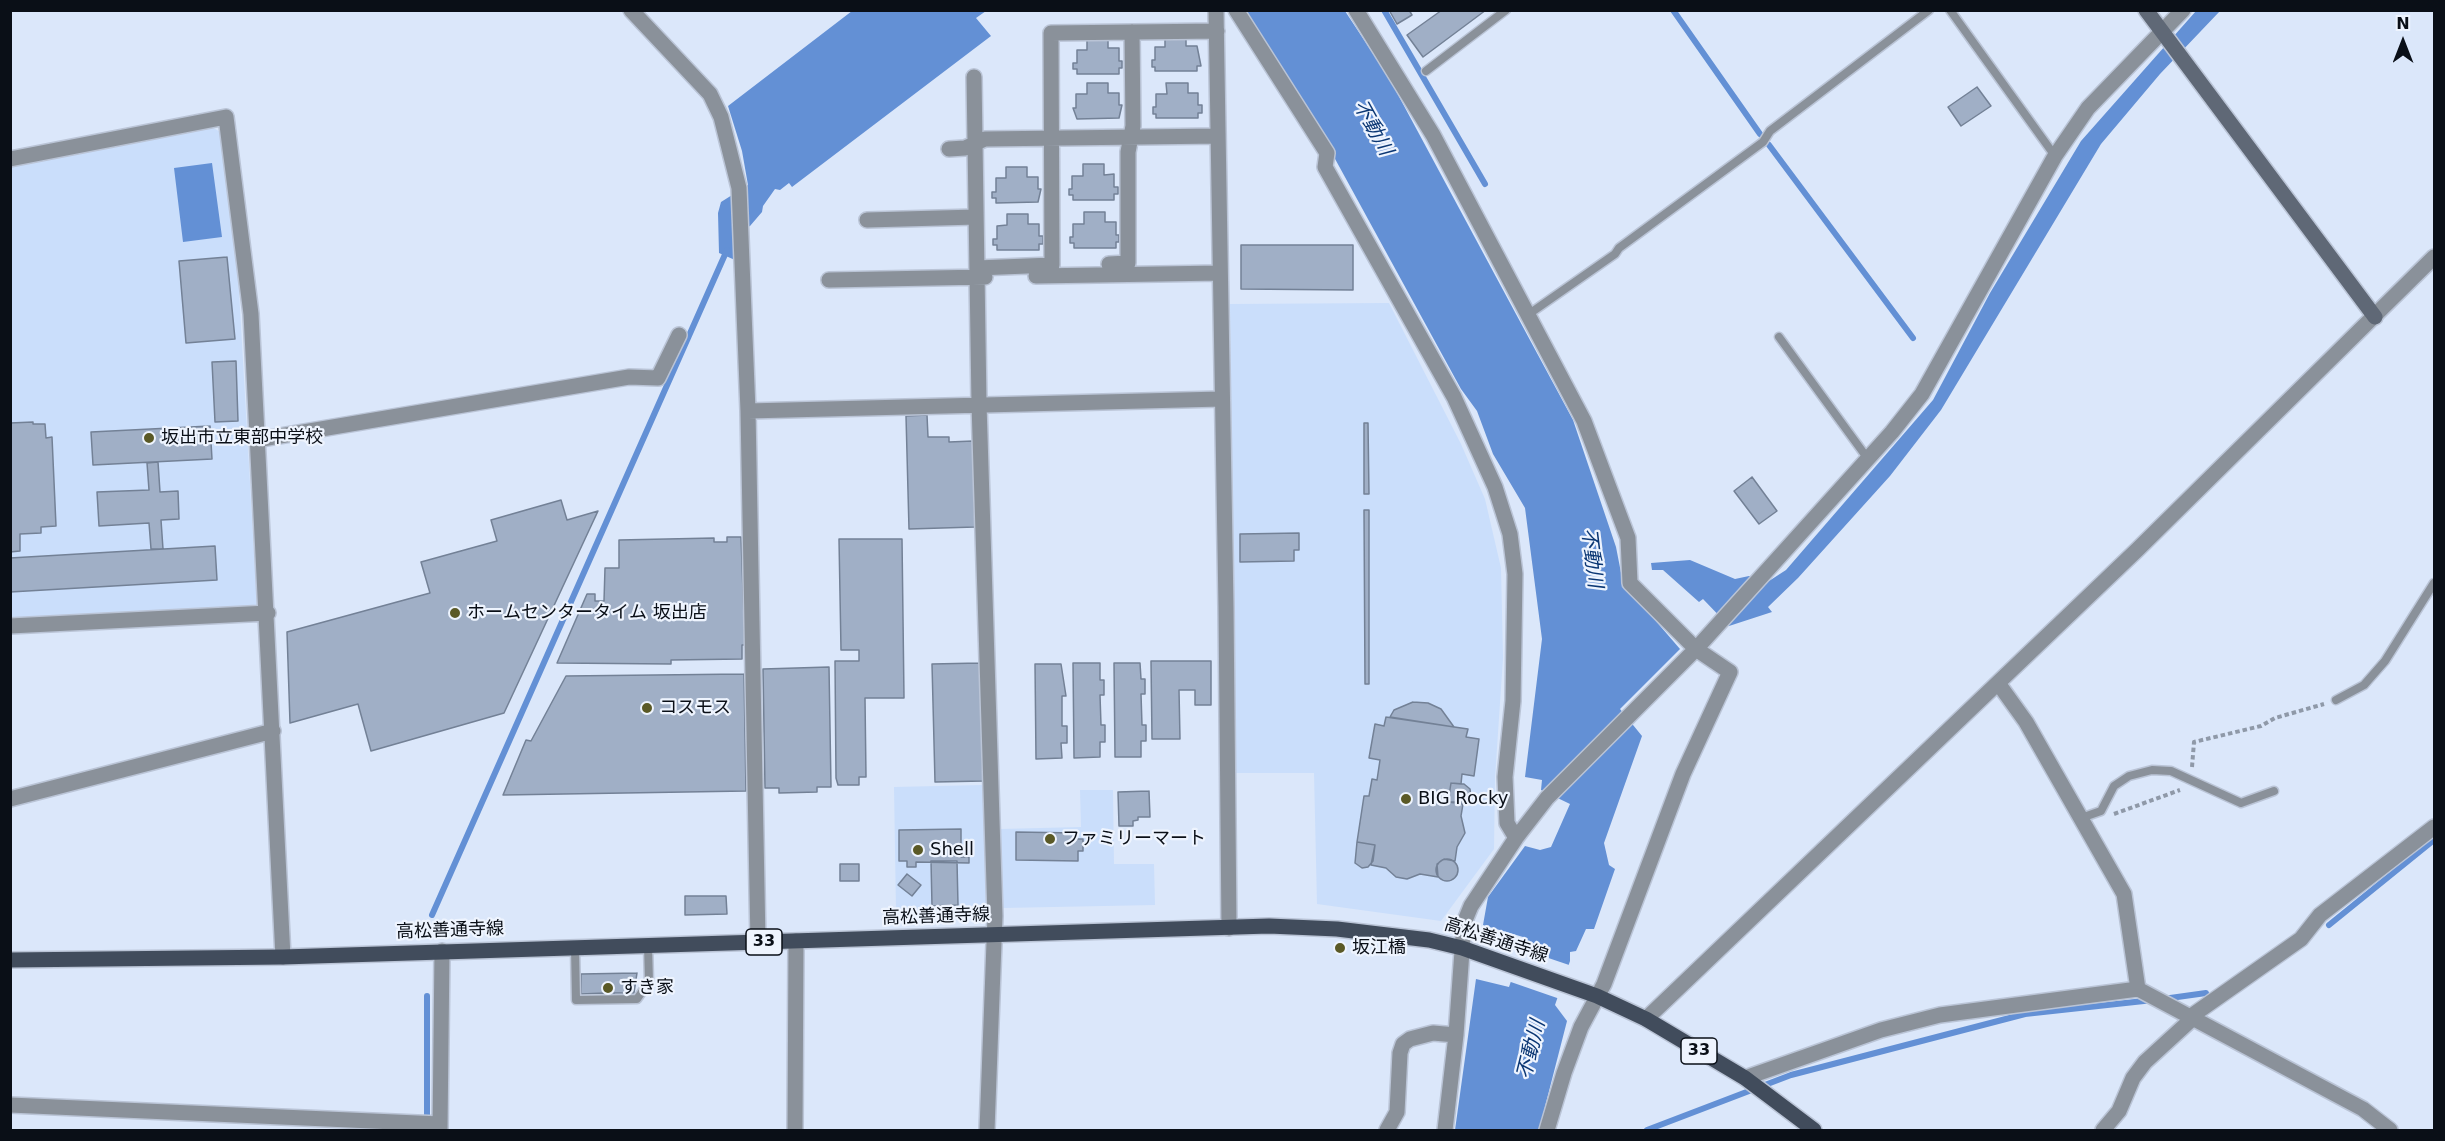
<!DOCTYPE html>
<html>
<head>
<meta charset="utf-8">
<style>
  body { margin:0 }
  #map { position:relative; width:2445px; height:1141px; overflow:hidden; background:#dbe7fa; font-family:"DejaVu Sans",sans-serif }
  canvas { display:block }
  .frame { position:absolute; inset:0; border:12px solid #0a0f17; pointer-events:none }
  .north { position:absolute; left:2373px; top:12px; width:60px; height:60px; -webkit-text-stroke:4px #eef4fe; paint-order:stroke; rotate:0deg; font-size:16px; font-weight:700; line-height:24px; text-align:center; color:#0a0f17 }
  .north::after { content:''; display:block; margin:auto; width:21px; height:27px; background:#0a0f17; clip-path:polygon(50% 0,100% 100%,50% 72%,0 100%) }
</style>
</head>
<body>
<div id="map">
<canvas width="2445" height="1141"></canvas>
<div class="frame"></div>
<div class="north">N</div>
</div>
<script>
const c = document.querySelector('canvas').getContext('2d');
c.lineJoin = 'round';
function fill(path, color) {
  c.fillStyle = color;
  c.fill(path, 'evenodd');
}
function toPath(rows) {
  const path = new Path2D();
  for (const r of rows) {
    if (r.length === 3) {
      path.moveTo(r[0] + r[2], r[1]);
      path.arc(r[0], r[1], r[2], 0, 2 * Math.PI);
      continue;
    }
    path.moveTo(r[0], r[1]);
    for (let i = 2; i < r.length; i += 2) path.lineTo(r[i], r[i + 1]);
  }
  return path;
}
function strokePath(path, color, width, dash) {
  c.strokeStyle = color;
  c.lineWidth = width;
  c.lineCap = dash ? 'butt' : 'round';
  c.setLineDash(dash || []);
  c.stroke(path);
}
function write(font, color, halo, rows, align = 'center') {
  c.font = font + ' "DejaVu Sans","Noto Sans JP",sans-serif';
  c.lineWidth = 4.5;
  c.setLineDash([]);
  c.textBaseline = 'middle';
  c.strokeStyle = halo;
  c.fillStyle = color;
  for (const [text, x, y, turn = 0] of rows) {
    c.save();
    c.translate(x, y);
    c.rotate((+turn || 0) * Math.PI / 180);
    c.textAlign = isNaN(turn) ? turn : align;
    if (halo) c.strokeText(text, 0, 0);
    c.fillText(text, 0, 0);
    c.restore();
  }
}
const built = toPath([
  [212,127,220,132,237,256,257,606,253,609,11,620,11,165],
  [1389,303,1461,444,1485,499,1501,568,1503,658,1495,778,1494,849,1441,921,1317,904,1314,773,1235,773,1230,304],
  [983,785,986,909,896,911,894,787],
  [1080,790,1113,790,1114,864,1154,864,1155,905,1002,908,1000,829,1081,827]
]);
const water = toPath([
  [852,11,986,11,976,18,991,36,792,187,789,183,780,190,775,189,763,206,762,212,750,226,734,233,735,260,719,253,718,213,721,202,748,185,742,151,728,106],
  [1245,11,1345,11,1389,78,1573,420,1616,547,1623,583,1680,649,1620,709,1642,736,1604,843,1609,865,1615,869,1594,929,1586,929,1576,951,1570,952,1570,961,1555,1005,1567,1021,1539,1130,1455,1130,1476,979,1509,987,1524,943,1523,937,1483,925,1488,897,1525,846,1540,850,1551,847,1570,804,1541,790,1542,780,1525,777,1542,639,1525,508,1493,454,1477,411,1461,389,1305,104],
  [2196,11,2220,11,2160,74,2101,144,1941,410,1890,476,1798,578,1768,607,1772,612,1729,626,1703,599,1699,602,1663,570,1652,570,1651,563,1690,560,1735,579,1749,576,1769,581,1786,570,1933,400,1990,293,2081,141],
  [212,163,222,237,183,242,174,168]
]);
const pier = toPath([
  [1519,948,1572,966,1560,999,1508,981]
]);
const stream = toPath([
  [1384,10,1485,184],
  [1673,10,1760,134],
  [1769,145,1913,338],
  [432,915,727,250],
  [2329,925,2434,840],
  [427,996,427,1124],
  [2163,999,2206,993],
  [1647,1130,1791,1075,2025,1014,2153,1000]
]);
const building = toPath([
  [1389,10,1409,10,1412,15,1397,24,1389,10],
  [1442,10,1486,10,1423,57,1407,35,1442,10],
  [1165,36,1186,36,1186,46,1197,46,1201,66,1197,66,1197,71,1155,71,1155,67,1152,67,1152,60,1155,60,1155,47,1165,47,1165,36],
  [1087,38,1108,38,1108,48,1119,48,1119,61,1122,61,1122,68,1119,68,1119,74,1077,74,1077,69,1073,69,1073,63,1077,63,1077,50,1087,50,1087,38],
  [1087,83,1108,83,1108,93,1119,93,1119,105,1122,105,1119,118,1077,119,1073,108,1076,108,1076,94,1087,94,1087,83],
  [1166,83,1188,83,1188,93,1198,93,1198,105,1202,105,1202,113,1198,113,1198,118,1156,118,1156,114,1153,114,1153,107,1156,107,1156,94,1167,94,1166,83],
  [1977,87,1991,106,1961,126,1948,107,1977,87],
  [1083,164,1104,164,1104,175,1114,174,1114,187,1118,187,1118,194,1114,194,1114,200,1073,200,1073,195,1069,195,1069,189,1072,189,1072,176,1083,176,1083,164],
  [1006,167,1027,167,1027,177,1038,177,1038,189,1041,189,1038,202,996,203,996,198,992,198,992,192,996,192,996,178,1006,178,1006,167],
  [1084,212,1105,212,1105,222,1116,222,1116,235,1119,235,1119,242,1116,242,1116,248,1074,248,1074,243,1070,243,1070,237,1073,237,1073,224,1084,224,1084,212],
  [1007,214,1028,214,1028,224,1039,224,1039,236,1043,236,1043,244,1039,244,1039,250,997,250,997,245,993,245,993,239,997,239,997,226,1007,225,1007,214],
  [1241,245,1353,245,1353,290,1241,289,1241,245],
  [227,257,235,339,186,343,179,261,227,257],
  [236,361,238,421,215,422,212,362,236,361],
  [927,415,928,437,949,437,949,442,973,441,975,527,909,529,906,416,927,415],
  [33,422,33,424,45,424,46,438,52,437,56,526,41,527,41,533,20,534,20,551,10,552,10,423,33,422],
  [1364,423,1368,423,1369,494,1364,494,1364,423],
  [210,426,212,459,93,465,91,432,210,426],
  [158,462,160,492,178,491,179,519,161,520,163,549,151,549,149,523,99,526,97,492,149,490,147,463,158,462],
  [1752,477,1777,511,1759,524,1734,491,1752,477],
  [561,500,567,520,598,511,504,713,371,751,358,704,290,723,287,632,430,593,421,562,497,541,491,520,561,500],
  [1364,510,1369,510,1369,684,1365,684,1364,510],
  [1299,533,1299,550,1294,550,1294,561,1240,562,1240,534,1299,533],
  [727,537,741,537,745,645,742,645,742,659,671,660,671,664,557,663,587,594,595,594,595,601,604,601,605,568,619,568,619,540,714,538,714,542,727,542,727,537],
  [839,539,902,539,904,698,865,698,866,777,859,777,859,785,838,785,836,778,835,661,859,661,859,650,841,650,839,539],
  [215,546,217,580,10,592,10,558,215,546],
  [1151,661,1211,661,1211,705,1195,705,1195,690,1179,690,1180,739,1152,739,1151,661],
  [980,663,983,781,935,782,932,664,980,663],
  [1073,663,1100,663,1100,680,1104,680,1104,695,1100,695,1101,725,1105,725,1105,742,1100,742,1100,757,1074,758,1073,663],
  [1114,663,1140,663,1141,679,1145,679,1145,694,1141,694,1142,725,1146,725,1146,741,1141,741,1141,757,1115,757,1114,663],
  [1035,664,1061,664,1066,696,1062,696,1062,726,1067,726,1067,743,1061,743,1062,758,1036,759,1035,664],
  [829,667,831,787,817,787,817,792,779,793,779,788,765,788,763,669,829,667],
  [744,674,746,791,503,795,526,740,531,741,566,676,744,674],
  [1413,702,1428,703,1441,709,1454,727,1390,717,1394,710,1413,702],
  [1386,717,1468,729,1466,737,1479,739,1474,776,1462,774,1461,784,1451,783,1448,802,1463,804,1461,816,1465,833,1457,847,1455,861,1444,859,1437,864,1438,877,1420,874,1407,879,1396,877,1386,868,1371,865,1375,845,1357,842,1364,796,1369,796,1372,779,1377,780,1380,760,1369,758,1375,724,1384,726,1386,717],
  [1451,783,1464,784,1470,789,1471,798,1466,802,1448,802,1451,783],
  [1149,791,1150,817,1138,817,1138,820,1133,821,1133,826,1119,826,1118,792,1149,791],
  [961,829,961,857,969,857,969,863,916,862,916,867,907,867,907,861,899,861,899,830,961,829],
  [1016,832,1077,833,1077,839,1083,839,1083,851,1078,851,1078,861,1016,860,1016,832],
  [1357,842,1375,845,1373,861,1368,867,1362,868,1355,863,1357,842],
  [1447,870,11],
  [931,861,957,861,958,905,932,906,931,861],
  [840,864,859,864,859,881,840,881,840,864],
  [907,874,921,885,912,896,898,885,907,874],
  [685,896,726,896,727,914,685,915,685,896],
  [637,973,634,993,614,993,614,997,605,998,605,993,581,994,581,974,637,973]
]);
const path = toPath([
  [2192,767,2194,742,2261,726,2275,718,2324,704],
  [2114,814,2180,790]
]);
const lane = toPath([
  [1950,10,2055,156],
  [1426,71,1506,10],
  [1529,314,1615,254,1619,248,1763,142,1770,131,1929,10],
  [1779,337,1868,459],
  [2336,700,2364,685,2385,661,2434,583],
  [2081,818,2101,811,2114,786,2129,776,2152,770,2171,771,2241,803,2274,791],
  [575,947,576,1000,637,999,649,982,648,945]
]);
const street = toPath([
  [631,10,710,94,721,117,739,188,748,411,758,942],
  [1216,10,1226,607,1229,928],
  [1236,10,1327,153,1325,167,1454,397,1495,487,1510,534,1515,574,1513,701,1505,777,1507,823,1516,838],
  [1356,10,1433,135,1584,421,1628,538,1630,583,1696,649,1730,672,1683,774,1604,984,1581,1027,1564,1073,1547,1130],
  [974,77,979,404,995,916,987,1130],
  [949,149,965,148,985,139,1218,136],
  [10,159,226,117,251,314,283,957],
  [867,220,976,217],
  [1109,264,1128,263,1128,152,1133,126,1132,32],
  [977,268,1052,265,1051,33,1217,31],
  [1036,276,1220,273],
  [829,280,985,277],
  [748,411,1221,399],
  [256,440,629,377,658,378,679,335],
  [10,626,268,613],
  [1998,683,2026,722,2124,894,2138,989],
  [10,799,273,731],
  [2190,1017,2301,939,2320,915,2434,827],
  [1646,1019,2137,550,2434,257],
  [1745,1078,1881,1030,1940,1015,2138,989,2363,1109,2390,1130],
  [10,1105,440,1124],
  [440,1130,442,951],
  [795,1130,796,941],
  [1387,1130,1397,1112,1400,1053,1403,1044,1410,1039,1433,1033,1456,1035,1464,923,1471,906,1516,838,1547,798,1696,649,1892,432,1922,394,2055,156,2088,108,2183,10],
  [1445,1130,1456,1035],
  [2103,1130,2119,1111,2133,1078,2145,1062,2192,1019]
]);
const secondary = toPath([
  [2146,10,2375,317]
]);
const primary = toPath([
  [10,960,283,957,1269,926,1337,929,1429,940,1462,948,1597,996,1646,1019,1745,1078,1814,1130]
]);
const markers = [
  [149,438,6,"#5a5926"],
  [455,613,6,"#5a5926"],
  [647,708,6,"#5a5926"],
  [1406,799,6,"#5a5926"],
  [1050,839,6,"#5a5926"],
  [918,850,6,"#5a5926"],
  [1340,948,6,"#5a5926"],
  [608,988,6,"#5a5926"]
];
const shields = [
  [764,942,36],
  [1699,1051,36]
];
const shieldNames = [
  ["33",764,942],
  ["33",1699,1051]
];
const poiNames = [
  ["坂出市立東部中学校",161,438],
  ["ホームセンタータイム 坂出店",467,613],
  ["コスモス",659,708],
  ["BIG Rocky",1418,799],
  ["ファミリーマート",1062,839],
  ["Shell",930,850],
  ["坂江橋",1352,948],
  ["すき家",620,988]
];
const streetNames = [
  ["高松善通寺線",936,917,-2],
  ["高松善通寺線",450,931,-2],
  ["高松善通寺線",1496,941,18]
];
const waterNames = [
  ["不動川",1372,128,61],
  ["不動川",1591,558,83],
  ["不動川",1532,1050,-76]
];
fill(built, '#cadefb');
fill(water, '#6390d5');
fill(pier, '#dbe7fa');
strokePath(stream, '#6390d5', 6);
fill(building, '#a0afc6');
strokePath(building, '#738196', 1.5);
strokePath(lane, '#bac4d6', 11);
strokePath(street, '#bac4d6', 18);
strokePath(secondary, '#bac4d6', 18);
strokePath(primary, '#bac4d6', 18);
strokePath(path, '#8f99a8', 4, [4.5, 3]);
strokePath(lane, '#8a919a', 8);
strokePath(street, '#8a919a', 15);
strokePath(secondary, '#5f6876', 15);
strokePath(primary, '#414c5c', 15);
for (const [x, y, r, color] of markers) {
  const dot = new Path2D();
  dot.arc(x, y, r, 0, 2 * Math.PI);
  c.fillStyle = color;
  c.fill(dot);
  strokePath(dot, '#eef4fe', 2);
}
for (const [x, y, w] of shields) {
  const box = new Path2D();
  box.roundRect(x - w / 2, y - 13, w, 26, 4.5);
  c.fillStyle = '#eef4fe';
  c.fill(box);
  strokePath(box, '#0a0f17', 1.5);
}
write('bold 16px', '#0a0f17', null, shieldNames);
write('18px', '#0a0f17', '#eef4fe', poiNames, 'left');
write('18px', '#0a0f17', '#eef4fe', streetNames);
write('italic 20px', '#0b3774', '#eef4fe', waterNames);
</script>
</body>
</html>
